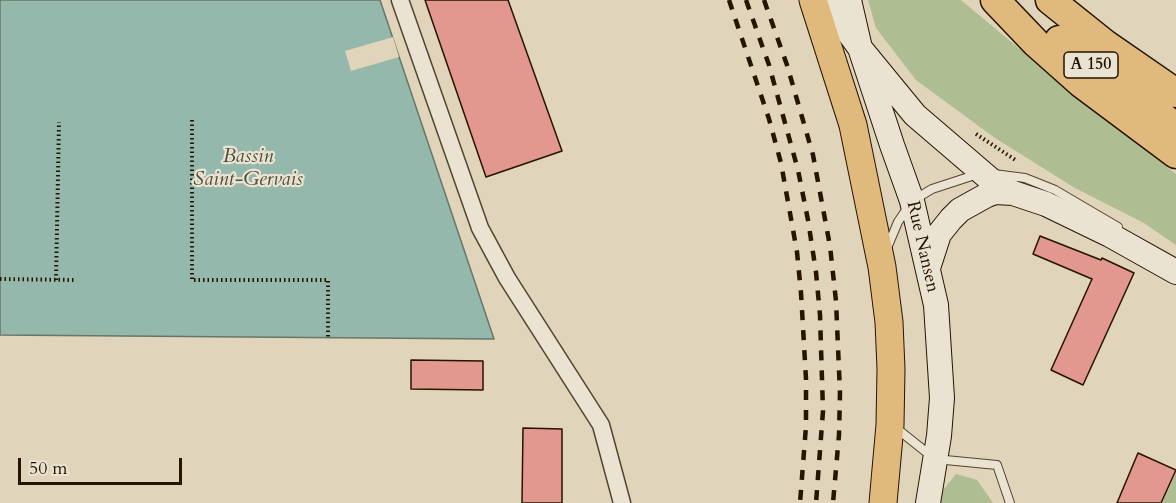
<!DOCTYPE html>
<html>
<head>
<meta charset="utf-8">
<style>
  body { margin:0 }
  #map { position:relative; width:1176px; height:503px; overflow:hidden; background:#e0d4ba; font-family:Cardo,serif }
  canvas { display:block }
  .scale { position:absolute; left:18px; top:458px; width:164px; height:27px; box-sizing:border-box; border:3px solid #261300; border-top:0; padding-left:8px; font-size:18px; line-height:21px; white-space:nowrap; color:#261300; -webkit-text-stroke:4px #ebe3d2; paint-order:stroke }
</style>
</head>
<body>
<div id="map">
<canvas width="1176" height="503"></canvas>
<div class="scale">50 m</div>
</div>
<script>
const c = document.querySelector('canvas').getContext('2d');
c.lineJoin = 'round';
function fill(path, color) {
  c.fillStyle = color;
  c.fill(path, 'evenodd');
}
function toPath(rows) {
  const path = new Path2D();
  for (const r of rows) {
    path.moveTo(r[0], r[1]);
    for (let i = 2; i < r.length; i += 2) path.lineTo(r[i], r[i + 1]);
  }
  return path;
}
function strokePath(path, color, width, dash) {
  c.strokeStyle = color;
  c.lineWidth = width;
  c.lineCap = dash ? 'butt' : 'round';
  c.setLineDash(dash || []);
  c.stroke(path);
}
function write(font, color, halo, rows, align = 'center') {
  c.font = font + ' Cardo,serif';
  c.lineWidth = 4.5;
  c.setLineDash([]);
  c.textBaseline = 'middle';
  c.strokeStyle = halo;
  c.fillStyle = color;
  for (const [text, x, y, turn = 0] of rows) {
    c.save();
    c.translate(x, y);
    c.rotate((+turn || 0) * Math.PI / 180);
    c.textAlign = isNaN(turn) ? turn : align;
    if (halo) c.strokeText(text, 0, 0);
    c.fillText(text, 0, 0);
    c.restore();
  }
}
const green = toPath([
  [868,0,961,0,1069,90,1176,174,1176,245,1144,223,1075,188,995,138,916,80,876,28],
  [1176,473,1176,503,1162,503],
  [956,474,977,480,993,503,937,503,940,494]
]);
const water = toPath([
  [0,0,380,0,494,339,0,335,0,0]
]);
const pier = toPath([
  [393,37,399,57,351,71,345,51]
]);
const building = toPath([
  [425,0,508,0,562,151,486,177,425,0],
  [1040,236,1101,260,1102,258,1134,273,1083,385,1051,370,1092,279,1033,254,1040,236],
  [411,360,483,361,483,390,411,389,411,360],
  [523,428,562,429,562,503,522,503,523,428],
  [1138,453,1176,470,1161,503,1117,503,1138,453]
]);
const path = toPath([
  [192,120,192,280,328,280,328,338],
  [976,134,1017,161],
  [0,279,75,280],
  [56,280,59,122]
]);
const service = toPath([
  [994,174,1025,178,1055,190,1118,227],
  [887,248,898,222,912,201,932,189,978,174],
  [896,428,935,459,997,465,1010,503]
]);
const minor = toPath([
  [400,0,480,228,507,278,601,425,622,503]
]);
const secondary = toPath([
  [825,0,860,48,915,115,992,181,1013,193,1046,204,1110,235,1176,272],
  [849,0,860,48,892,145,912,201,936,305,942,398,939,436,928,503],
  [928,268,939,234,951,219,960,210,987,195,995,192,1013,193]
]);
const primary = toPath([
  [813,0,853,125,882,267,889,322,891,369,890,425,883,503]
]);
const trunk = toPath([
  [995,0,1036,43,1081,83,1176,154],
  [1050,0,1105,44,1176,93],
  [1059,40,1176,127]
]);
const rail = toPath([
  [729,0,769,119,781,163,797,252,801,293,806,379,806,426,800,503],
  [746,0,769,65,798,170,808,220,816,272,820,315,823,411,816,503],
  [764,0,787,65,813,155,830,246,836,301,840,393,839,435,833,503]
]);
const shields = [
  [1091,65,54]
];
const shieldNames = [
  ["A 150",1091,65]
];
const streetNames = [
  ["Rue Nansen",922,247,77]
];
const waterNames = [
  ["Bassin",248,157],
  ["Saint-Gervais",248,180]
];
fill(green, '#aebd92');
fill(water, '#94b8ac');
strokePath(water, '#687667', 1.5);
fill(pier, '#e0d4ba');
fill(building, '#e2988e');
strokePath(building, '#261300', 1.5);
strokePath(service, '#54432e', 10);
strokePath(minor, '#54432e', 19);
strokePath(secondary, '#261300', 26);
strokePath(primary, '#261300', 29);
strokePath(trunk, '#261300', 31);
strokePath(path, '#261300', 4, [1.5, 3]);
strokePath(service, '#ebe3d2', 8);
strokePath(minor, '#ebe3d2', 16);
strokePath(secondary, '#ebe3d2', 24);
strokePath(primary, '#e0ba7d', 27);
strokePath(trunk, '#e0ba7d', 28);
strokePath(rail, '#261300', 4.5, [10, 10]);
for (const [x, y, w] of shields) {
  const box = new Path2D();
  box.roundRect(x - w / 2, y - 13, w, 26, 4.5);
  c.fillStyle = '#ebe3d2';
  c.fill(box);
  strokePath(box, '#261300', 1.5);
}
write('bold 16px', '#261300', null, shieldNames);
write('18px', '#261300', '#ebe3d2', streetNames);
write('italic 20px', '#4c4d3c', '#ebe3d2', waterNames);
</script>
</body>
</html>
